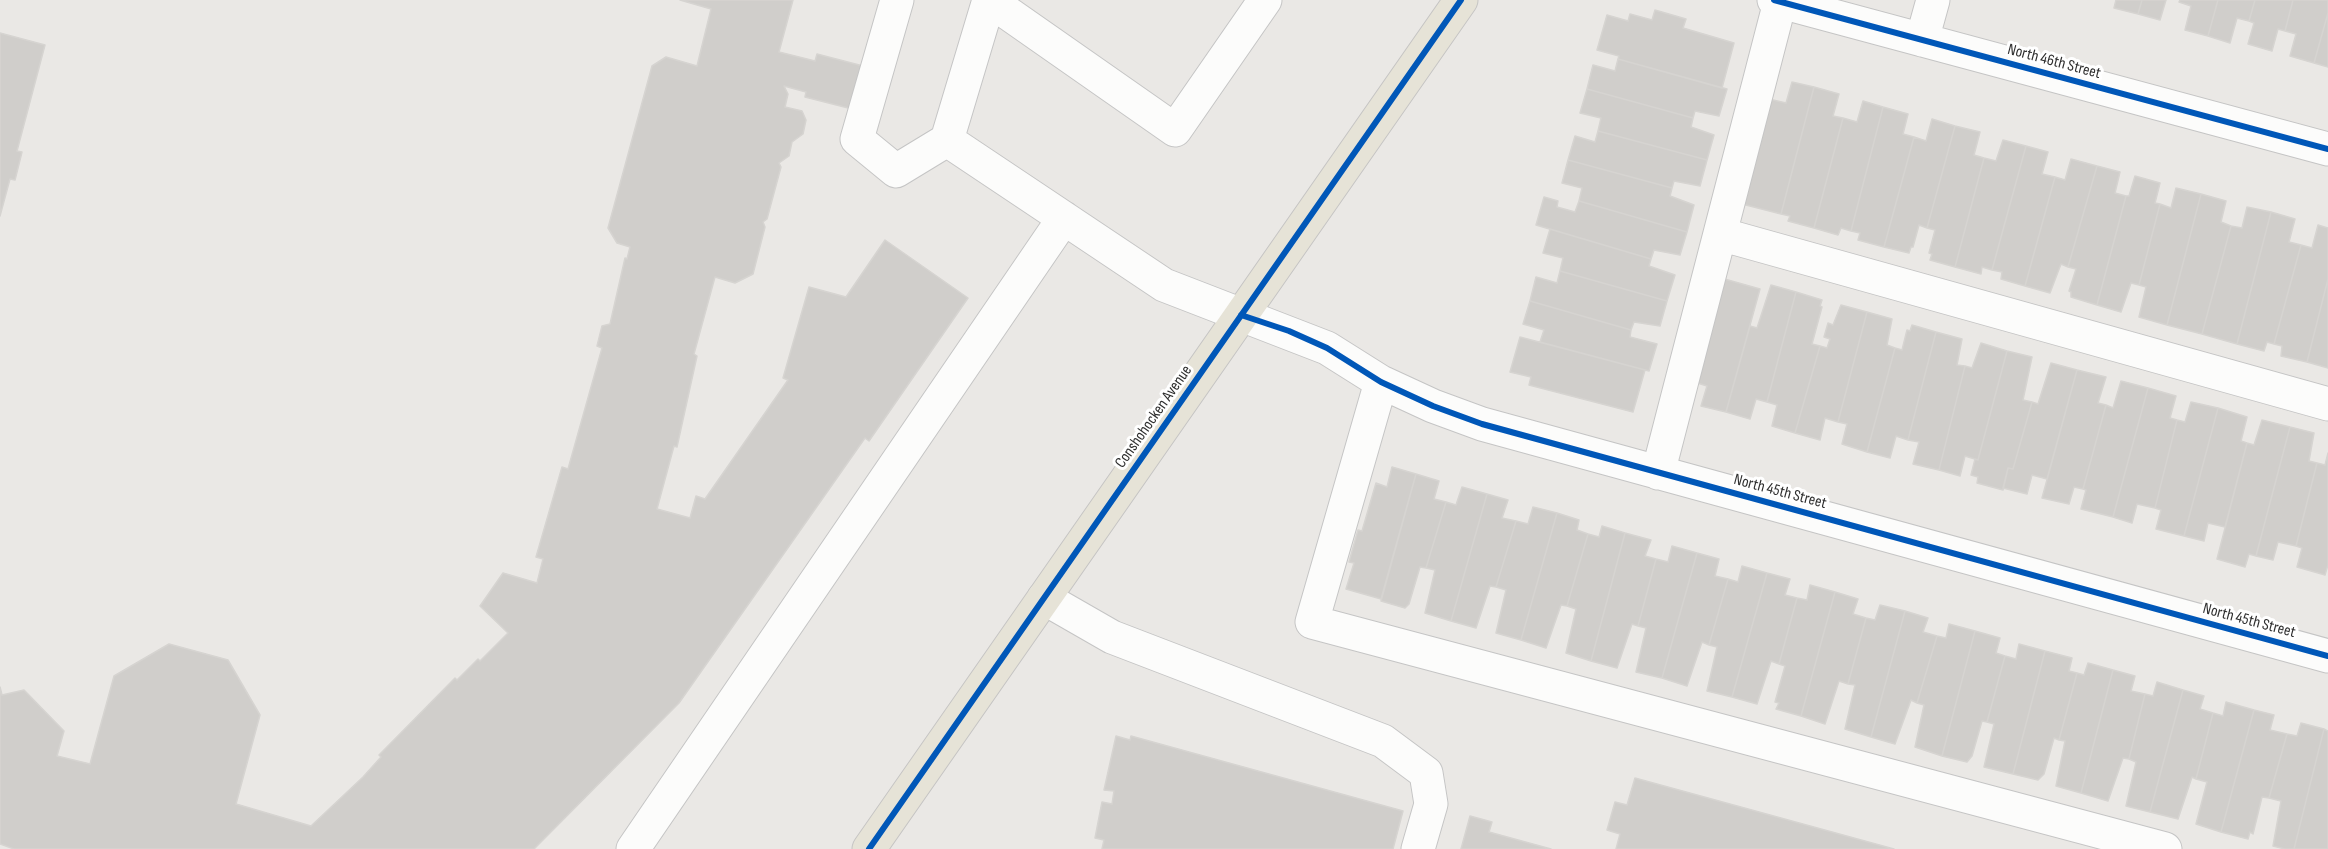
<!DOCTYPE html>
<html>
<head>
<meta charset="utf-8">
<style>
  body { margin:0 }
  canvas { display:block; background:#eae8e5 }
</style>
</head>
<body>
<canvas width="2328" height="849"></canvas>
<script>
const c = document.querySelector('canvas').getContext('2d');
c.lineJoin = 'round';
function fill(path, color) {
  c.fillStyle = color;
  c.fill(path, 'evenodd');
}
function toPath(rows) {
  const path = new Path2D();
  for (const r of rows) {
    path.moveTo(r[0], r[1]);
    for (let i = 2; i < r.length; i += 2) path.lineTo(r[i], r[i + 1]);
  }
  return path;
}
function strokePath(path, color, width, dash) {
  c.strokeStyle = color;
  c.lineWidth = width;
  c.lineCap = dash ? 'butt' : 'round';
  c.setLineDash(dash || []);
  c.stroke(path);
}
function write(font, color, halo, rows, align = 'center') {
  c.font = font + ' "Sofia Sans Condensed",sans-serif';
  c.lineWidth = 6;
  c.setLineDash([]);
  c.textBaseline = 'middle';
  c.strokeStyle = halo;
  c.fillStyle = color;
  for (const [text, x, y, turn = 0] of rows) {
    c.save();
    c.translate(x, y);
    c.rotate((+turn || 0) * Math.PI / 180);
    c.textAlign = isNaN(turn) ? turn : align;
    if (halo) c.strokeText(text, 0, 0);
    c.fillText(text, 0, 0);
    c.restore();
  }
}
const building = toPath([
  [680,0,793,0,779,52,815,61,817,54,867,67,856,110,805,97,806,92,784,86,788,94,785,107,802,111,806,120,803,134,792,142,789,156,779,163,781,167,767,219,763,222,765,227,753,274,735,283,715,277,694,354,697,356,677,447,674,446,657,509,690,518,696,496,705,499,788,380,783,378,809,287,846,297,885,240,968,298,869,441,865,438,679,703,534,849,14,849,0,844,0,687,2,695,24,690,64,731,57,756,90,764,114,676,169,644,228,660,260,715,236,804,311,826,363,777,381,757,379,755,455,678,457,680,478,659,480,661,508,633,480,606,503,573,537,583,543,559,536,557,562,467,568,469,602,348,597,346,602,326,610,324,625,258,627,259,630,247,617,243,608,228,652,66,666,57,697,66,711,9,680,0],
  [2116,0,2142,0,2138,14,2114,8,2116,0],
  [2142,0,2166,0,2160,20,2138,14,2142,0],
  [2180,0,2218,0,2208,36,2185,30,2191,6,2179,2,2180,0],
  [2218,0,2255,0,2249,21,2237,18,2230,43,2208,36,2218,0],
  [2255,0,2293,0,2285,31,2278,29,2272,51,2248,44,2254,23,2249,21,2255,0],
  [2293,0,2328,0,2328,13,2314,63,2290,56,2296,34,2285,31,2293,0],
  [1655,10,1686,19,1683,28,1734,43,1722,88,1618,59,1619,56,1597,50,1607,15,1628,21,1630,14,1652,20,1655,10],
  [2328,13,2328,67,2314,63,2328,13],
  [0,33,45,45,17,151,22,152,15,180,10,179,0,216,0,33],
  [1618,59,1727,89,1719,116,1695,111,1693,118,1587,89,1593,65,1615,71,1618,59],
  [1792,82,1814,87,1781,214,1742,204,1769,99,1786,103,1792,82],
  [1814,87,1839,94,1833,116,1843,118,1814,228,1788,221,1790,216,1781,214,1814,87],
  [1587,89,1693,118,1691,127,1714,135,1707,160,1598,131,1601,118,1580,113,1587,89],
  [1863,101,1883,107,1851,231,1841,228,1838,235,1814,228,1843,118,1857,122,1863,101],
  [1883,107,1908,114,1903,134,1914,137,1884,247,1858,240,1860,233,1851,231,1883,107],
  [1932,119,1955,126,1927,228,1919,225,1913,247,1911,247,1909,253,1884,247,1914,137,1926,141,1932,119],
  [1955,126,1980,132,1974,155,1984,158,1955,267,1930,260,1932,254,1929,253,1935,230,1927,228,1955,126],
  [1598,131,1707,160,1700,186,1674,181,1672,188,1568,160,1575,136,1595,142,1598,131],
  [2003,140,2026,146,1992,270,1982,267,1981,274,1955,267,1984,158,1996,161,2003,140],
  [2026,146,2048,152,2042,174,2055,177,2025,286,2001,279,2002,272,1992,270,2026,146],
  [2071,159,2097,166,2068,267,2061,264,2050,293,2025,286,2055,177,2065,180,2071,159],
  [1568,160,1672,188,1670,196,1694,205,1687,232,1579,201,1582,188,1562,183,1568,160],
  [2097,166,2120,172,2115,193,2126,196,2097,305,2071,297,2071,292,2069,291,2076,269,2068,267,2097,166],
  [2135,176,2160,183,2155,203,2160,204,2139,285,2131,283,2121,312,2097,305,2126,196,2129,196,2135,176],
  [2176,188,2201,194,2167,325,2139,317,2146,287,2139,285,2160,204,2171,208,2176,188],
  [2201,194,2226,201,2221,222,2231,226,2202,334,2167,325,2201,194],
  [1544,197,1558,201,1557,207,1575,212,1579,201,1687,232,1680,255,1654,250,1651,259,1536,225,1544,197],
  [2247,207,2271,212,2237,344,2202,334,2231,226,2242,228,2247,207],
  [2271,212,2295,219,2289,242,2301,245,2274,344,2267,342,2264,351,2237,344,2271,212],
  [2318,225,2328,228,2328,279,2307,362,2281,356,2282,346,2274,344,2301,245,2312,248,2318,225],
  [1550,229,1651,259,1649,266,1675,275,1667,301,1560,271,1563,258,1543,253,1550,229],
  [1560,271,1667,301,1660,326,1634,322,1631,330,1530,301,1536,277,1557,283,1560,271],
  [1721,278,1760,289,1726,412,1701,406,1707,386,1691,381,1721,278],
  [2328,279,2328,368,2307,362,2328,279],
  [1771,285,1796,292,1767,402,1756,399,1750,419,1726,412,1750,326,1757,328,1771,285],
  [1796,292,1822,300,1820,306,1822,307,1812,344,1820,346,1795,433,1772,426,1777,405,1767,402,1796,292],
  [1530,301,1631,330,1630,337,1657,344,1649,371,1540,342,1544,330,1523,324,1530,301],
  [1841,305,1867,312,1838,422,1825,418,1820,440,1795,433,1820,346,1827,348,1830,339,1824,337,1828,323,1833,325,1841,305],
  [1867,312,1892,319,1887,345,1895,348,1867,452,1842,444,1847,424,1838,422,1867,312],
  [1912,325,1936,332,1908,440,1896,436,1890,458,1867,452,1895,348,1902,350,1907,330,1910,331,1912,325],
  [1936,332,1962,339,1957,365,1965,366,1939,470,1913,464,1919,442,1908,440,1936,332],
  [1520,337,1645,370,1633,412,1529,385,1531,377,1510,372,1520,337],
  [1981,343,2007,351,1978,460,1965,456,1960,476,1939,470,1965,366,1972,368,1981,343],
  [2007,351,2032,357,2023,400,2032,402,2013,469,2008,468,2003,490,1977,483,1978,477,1971,475,1975,459,1978,460,2007,351],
  [2051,363,2077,370,2047,479,2032,475,2027,494,2003,488,2008,468,2013,469,2032,402,2038,404,2051,363],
  [2077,370,2106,377,2098,403,2106,405,2083,489,2074,487,2069,504,2042,498,2077,370],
  [2121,381,2148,388,2113,517,2081,509,2086,490,2083,489,2106,405,2113,408,2121,381],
  [2148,388,2176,396,2170,418,2177,420,2155,508,2137,504,2132,523,2113,517,2148,388],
  [2191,402,2218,408,2184,536,2156,529,2161,510,2155,508,2177,420,2185,422,2191,402],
  [2218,408,2247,417,2241,441,2247,443,2225,527,2208,523,2204,541,2184,536,2218,408],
  [2262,420,2290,427,2256,556,2249,554,2245,567,2217,559,2247,443,2254,445,2262,420],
  [2290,427,2314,433,2309,461,2317,463,2296,546,2278,542,2273,560,2256,556,2290,427],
  [2328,453,2328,565,2325,575,2297,567,2302,548,2296,546,2317,463,2325,465,2328,453],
  [1392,467,1416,474,1381,599,1346,589,1354,563,1349,562,1358,530,1362,531,1376,483,1387,487,1392,467],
  [1416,474,1439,481,1434,499,1446,502,1426,568,1420,567,1409,604,1405,608,1381,601,1416,474],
  [1462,487,1487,494,1451,621,1425,613,1435,570,1426,568,1446,502,1456,505,1462,487],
  [1487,494,1508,500,1502,518,1516,521,1496,587,1490,586,1476,628,1451,621,1487,494],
  [1533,507,1557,513,1521,640,1496,633,1506,590,1496,587,1516,521,1528,524,1533,507],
  [1557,513,1579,520,1577,530,1588,534,1567,606,1561,605,1546,648,1521,640,1557,513],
  [1602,526,1625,533,1591,661,1566,653,1576,609,1567,606,1588,534,1599,537,1602,526],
  [1625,533,1651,540,1645,556,1656,559,1638,626,1632,624,1617,668,1591,661,1625,533],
  [1672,546,1697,553,1662,678,1636,672,1646,628,1638,626,1656,559,1668,562,1672,546],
  [1697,553,1719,559,1715,576,1728,579,1709,645,1702,642,1687,686,1662,678,1697,553],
  [1742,566,1767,573,1732,697,1707,691,1717,647,1709,645,1728,579,1738,582,1742,566],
  [1767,573,1790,579,1785,595,1797,598,1779,664,1771,661,1757,704,1732,697,1767,573],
  [1810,585,1835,592,1801,716,1776,709,1779,703,1775,702,1785,666,1779,664,1797,598,1807,600,1810,585],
  [1835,592,1858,599,1853,614,1866,618,1848,684,1839,681,1825,724,1801,716,1835,592],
  [1880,605,1905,611,1871,737,1845,729,1855,685,1848,684,1866,618,1875,620,1880,605],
  [1905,611,1928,618,1923,632,1937,636,1917,703,1911,700,1895,744,1871,737,1905,611],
  [1949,624,1975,631,1942,756,1915,747,1924,705,1917,703,1937,636,1946,638,1949,624],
  [1975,631,2000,638,1996,653,2005,656,1987,722,1982,721,1972,756,1967,762,1942,756,1975,631],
  [2019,644,2045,651,2013,774,1984,767,1994,724,1987,722,2005,656,2016,659,2019,644],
  [2045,651,2072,658,2069,671,2077,673,2059,740,2054,738,2044,774,2038,780,2013,774,2045,651],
  [2088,663,2113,670,2081,793,2056,786,2065,741,2059,740,2077,673,2084,675,2088,663],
  [2113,670,2135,676,2131,691,2145,694,2129,759,2123,758,2108,801,2081,793,2113,670],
  [2157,682,2183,690,2150,812,2126,806,2136,762,2129,759,2145,694,2153,696,2157,682],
  [2183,690,2204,696,2200,709,2213,713,2196,779,2192,777,2178,819,2150,812,2183,690],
  [2226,702,2254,710,2221,832,2196,824,2207,782,2196,779,2213,713,2223,716,2226,702],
  [2254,710,2274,715,2270,730,2287,734,2269,798,2262,797,2253,834,2250,832,2248,839,2221,832,2254,710],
  [2301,723,2324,729,2294,849,2285,849,2273,846,2281,801,2269,798,2287,734,2297,736,2301,723],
  [2324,729,2328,731,2328,849,2294,849,2324,729],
  [1116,736,1130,740,1131,736,1403,811,1393,849,1102,849,1104,840,1095,838,1102,802,1112,804,1114,791,1104,790,1116,736],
  [1635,778,1894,849,1616,849,1620,834,1607,830,1615,802,1627,805,1635,778],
  [1470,816,1492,822,1489,832,1551,849,1461,849,1470,816]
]);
const minor = toPath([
  [897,0,857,139,896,171,947,140],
  [989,0,947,140,1164,285,1327,348,1381,382,1433,406,1482,424,2328,656],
  [989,0,1175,130,1265,0],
  [1774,0,2328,149],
  [1922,40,1933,0],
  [1720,234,2328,404],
  [1381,382,1312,622,2165,849],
  [1658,473,1780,2],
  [1044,598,1112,637,1383,741,1426,773,1431,804,1418,849],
  [633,849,1064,218]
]);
const major = toPath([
  [869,849,1461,0]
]);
const cycleway = toPath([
  [1774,0,2328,149],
  [1241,315,1289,331,1327,348,1381,382,1433,406,1482,424,2328,656],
  [869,849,1461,0]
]);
const streetNames = [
  ["North 46th Street",2054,62,15],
  ["Conshohocken Avenue",1154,417,-55],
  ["North 45th Street",1780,492,15],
  ["North 45th Street",2249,621,15]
];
fill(building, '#d0cecb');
strokePath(building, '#d6d4d1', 1.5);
strokePath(minor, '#c5c5c5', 35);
strokePath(major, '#c6c5c4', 35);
strokePath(minor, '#fcfcfb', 33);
strokePath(major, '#e6e3d7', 33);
strokePath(cycleway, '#0057b8', 6);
write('16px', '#2e2e2e', '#fff', streetNames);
</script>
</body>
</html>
